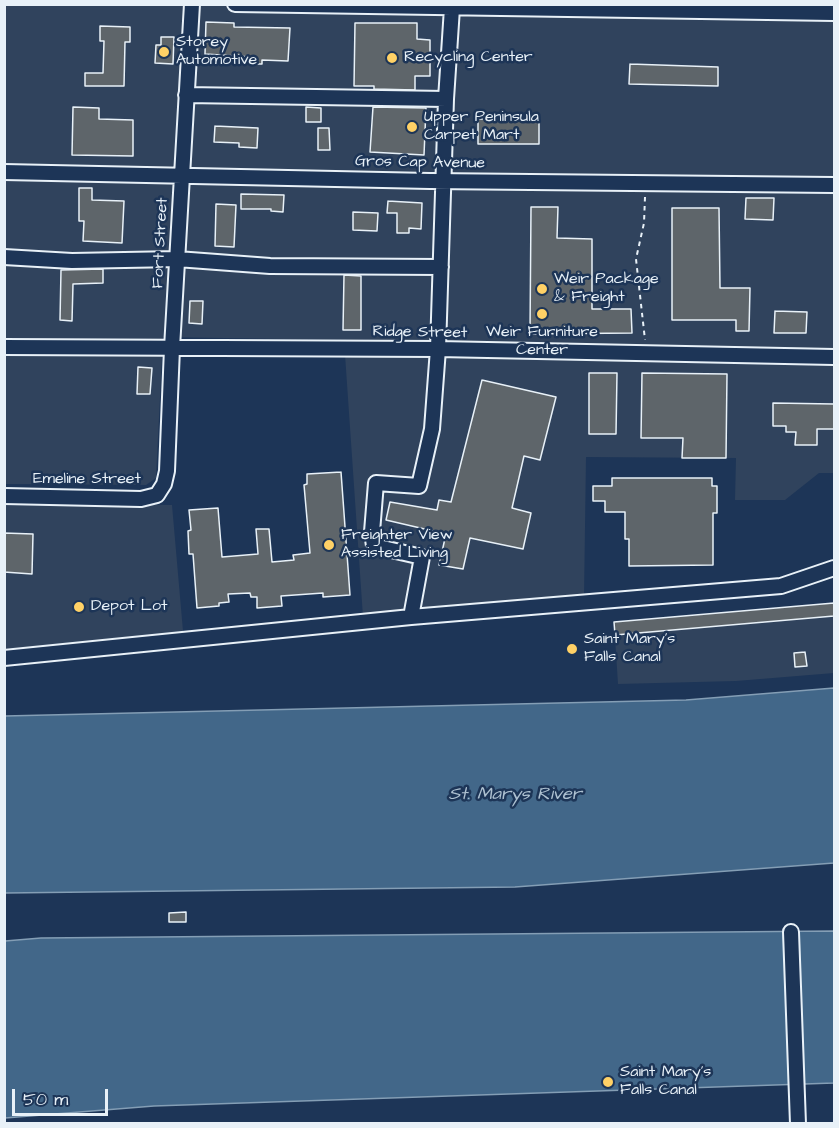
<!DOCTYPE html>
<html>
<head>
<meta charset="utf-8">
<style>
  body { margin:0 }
  #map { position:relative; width:839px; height:1128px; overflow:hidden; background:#1d3557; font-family:"Architects Daughter",sans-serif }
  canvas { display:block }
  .frame { position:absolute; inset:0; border:6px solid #e8f1f8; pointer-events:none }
  .scale { position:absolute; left:12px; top:1089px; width:96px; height:27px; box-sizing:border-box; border:3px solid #e8f1f8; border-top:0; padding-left:8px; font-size:18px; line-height:21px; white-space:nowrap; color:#e8f1f8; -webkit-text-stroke:4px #1d3557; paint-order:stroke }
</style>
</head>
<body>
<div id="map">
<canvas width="839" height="1128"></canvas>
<div class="frame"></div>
<div class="scale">50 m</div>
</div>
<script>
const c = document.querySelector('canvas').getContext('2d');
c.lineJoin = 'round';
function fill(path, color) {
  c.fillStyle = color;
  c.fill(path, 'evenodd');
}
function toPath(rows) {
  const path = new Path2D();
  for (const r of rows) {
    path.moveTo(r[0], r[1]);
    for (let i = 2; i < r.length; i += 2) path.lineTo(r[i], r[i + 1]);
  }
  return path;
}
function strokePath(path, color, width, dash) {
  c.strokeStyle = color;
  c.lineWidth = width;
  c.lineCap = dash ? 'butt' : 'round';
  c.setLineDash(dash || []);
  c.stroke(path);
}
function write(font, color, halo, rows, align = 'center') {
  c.font = font + ' "Architects Daughter",sans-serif';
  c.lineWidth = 5;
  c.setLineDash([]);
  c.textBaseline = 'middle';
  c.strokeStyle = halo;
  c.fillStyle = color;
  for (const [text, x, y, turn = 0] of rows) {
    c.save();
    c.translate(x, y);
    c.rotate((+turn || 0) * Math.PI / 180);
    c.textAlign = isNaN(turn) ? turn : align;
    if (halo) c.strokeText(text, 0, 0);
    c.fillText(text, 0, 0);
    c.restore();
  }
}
const built = toPath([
  [5,5,834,5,834,473,819,473,785,500,735,500,736,458,586,457,584,597,363,617,344,340,163,337,156,478,146,485,5,484],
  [5,502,172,505,183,631,5,649],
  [834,603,834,673,736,681,618,684,614,622]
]);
const water = toPath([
  [834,688,834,863,515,887,5,893,5,716,686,700,834,688],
  [834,931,834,1083,154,1106,5,1118,5,941,41,938,834,931]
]);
const building = toPath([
  [206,22,234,23,234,27,290,28,288,61,262,60,262,64,252,64,252,57,205,54,206,22],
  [355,23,417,23,417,39,430,40,430,76,415,76,415,90,374,89,374,86,354,86,355,23],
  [100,26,130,27,130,42,125,42,124,86,85,86,85,73,103,73,104,41,100,41,100,26],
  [161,37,174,37,173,64,155,63,156,45,161,45,161,37],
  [630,64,718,67,718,86,629,84,630,64],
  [73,107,99,108,99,119,133,120,133,156,72,155,73,107],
  [306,107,321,108,321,122,306,122,306,107],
  [373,107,426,108,424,155,370,152,373,107],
  [478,119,539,119,539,144,478,144,478,119],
  [215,126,258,128,257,148,239,147,239,143,214,142,215,126],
  [318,128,329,128,330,150,318,150,318,128],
  [79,188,92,188,92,200,124,201,122,243,83,241,84,221,79,221,79,188],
  [241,194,284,195,283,212,271,211,271,209,241,209,241,194],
  [746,198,774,198,773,220,745,219,746,198],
  [388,201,422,203,421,229,409,228,409,233,397,233,397,213,387,213,388,201],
  [216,204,236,205,234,247,215,246,216,204],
  [531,207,558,207,557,238,592,239,592,309,631,309,632,333,530,334,531,207],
  [672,208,719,208,720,288,750,288,749,331,736,331,736,320,672,320,672,208],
  [353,212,378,213,377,231,353,230,353,212],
  [103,269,103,283,73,284,72,321,60,320,61,270,103,269],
  [344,275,361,276,361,330,343,330,344,275],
  [190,301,203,301,202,324,189,323,190,301],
  [775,311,807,312,806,333,774,333,775,311],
  [138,367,152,368,150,394,137,394,138,367],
  [589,373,617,373,616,434,589,434,589,373],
  [642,373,727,374,726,458,682,458,683,438,641,438,642,373],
  [482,380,556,397,540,460,524,456,512,508,531,513,523,549,470,538,463,569,439,565,446,534,386,520,390,502,437,510,439,500,451,502,482,380],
  [773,403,834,404,834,429,817,429,817,445,795,445,796,432,786,432,786,426,773,426,773,403],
  [341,472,350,595,323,597,323,593,281,596,282,606,257,608,257,597,251,597,250,593,228,594,229,602,219,603,219,606,197,608,193,554,189,554,188,531,191,530,189,510,218,508,222,557,258,554,256,529,269,529,272,562,294,560,293,555,310,553,304,485,307,484,307,474,341,472],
  [612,478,712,478,712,486,717,486,717,513,713,513,713,565,629,566,629,539,625,539,625,512,605,512,605,501,593,501,593,486,612,486,612,478],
  [4,533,33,534,32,574,4,572,4,533],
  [834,603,834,616,615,635,614,622,834,603],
  [805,652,807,666,795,667,794,653,805,652],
  [186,912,186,922,169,922,169,913,186,912]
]);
const path = toPath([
  [645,197,644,223,636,259,645,340]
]);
const minor = toPath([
  [235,4,834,13],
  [186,95,446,99],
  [4,172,430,181,834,185],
  [4,257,72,261,177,259,270,266,441,267],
  [4,347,438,349,834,357],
  [4,496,141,499,157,495,164,484,167,471,172,348,192,4],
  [411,617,422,557,374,546,372,532,376,483,419,486,432,429,438,349,446,99,452,8],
  [4,658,411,617,781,586,834,568],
  [791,932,798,1124]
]);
const markers = [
  [164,52,6,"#ffd166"],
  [392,58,6,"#ffd166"],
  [412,127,6,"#ffd166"],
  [542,289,6,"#ffd166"],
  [542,314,6,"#ffd166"],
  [329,545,6,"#ffd166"],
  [79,607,6,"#ffd166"],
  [572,649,6,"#ffd166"],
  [608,1082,6,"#ffd166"]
];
const poiNames = [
  ["Storey",176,43],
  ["Automotive",176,61],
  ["Recycling Center",404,58],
  ["Upper Peninsula",424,118],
  ["Carpet Mart",424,136],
  ["Weir Package",554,280],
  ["& Freight",554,298],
  ["Weir Furniture",542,333,"center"],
  ["Center",542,351,"center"],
  ["Freighter View",341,536],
  ["Assisted Living",341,554],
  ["Depot Lot",91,607],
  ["Saint Mary's",584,640],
  ["Falls Canal",584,658],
  ["Saint Mary’s",620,1073],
  ["Falls Canal",620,1091]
];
const streetNames = [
  ["Gros Cap Avenue",420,163,1],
  ["Fort Street",161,243,-87],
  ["Ridge Street",420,333,1],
  ["Emeline Street",87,480]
];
const waterNames = [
  ["St. Marys River",515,795]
];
fill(built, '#30435d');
fill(water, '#426789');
strokePath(water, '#849eb5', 1.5);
fill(building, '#5e656a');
strokePath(building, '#e8f1f8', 1.5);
strokePath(minor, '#e8f1f8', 18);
strokePath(path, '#e8f1f8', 2, [4.5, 4.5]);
strokePath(minor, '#1d3557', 14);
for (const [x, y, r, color] of markers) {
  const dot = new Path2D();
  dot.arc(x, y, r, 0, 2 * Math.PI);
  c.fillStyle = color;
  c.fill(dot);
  strokePath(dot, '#1d3557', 2);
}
write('16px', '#e8f1f8', '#1d3557', poiNames, 'left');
write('16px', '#e8f1f8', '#1d3557', streetNames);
write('italic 18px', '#aec1d1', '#1d3557', waterNames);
</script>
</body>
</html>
